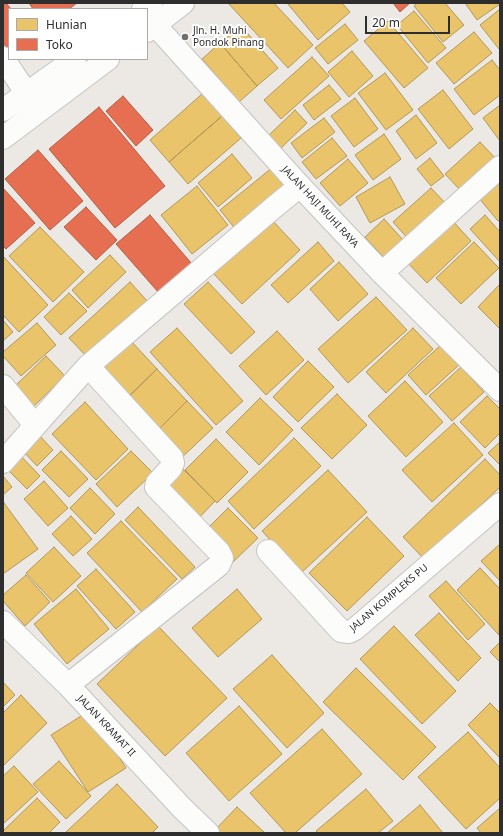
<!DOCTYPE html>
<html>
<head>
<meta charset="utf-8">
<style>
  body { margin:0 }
  #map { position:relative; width:503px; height:836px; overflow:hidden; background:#ece8e4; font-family:"Noto Sans",sans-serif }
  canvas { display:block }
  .frame { position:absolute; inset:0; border:4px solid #2e2e2e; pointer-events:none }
  .legend { position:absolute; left:8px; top:8px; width:140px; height:52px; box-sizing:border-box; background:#fff; border:1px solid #ababab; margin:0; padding:5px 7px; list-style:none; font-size:12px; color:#2e2e2e }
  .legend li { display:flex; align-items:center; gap:8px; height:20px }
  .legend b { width:20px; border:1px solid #ababab }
  .scale { position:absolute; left:365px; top:16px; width:85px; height:18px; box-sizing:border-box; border:2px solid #2e2e2e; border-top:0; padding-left:5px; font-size:12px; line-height:14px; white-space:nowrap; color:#2e2e2e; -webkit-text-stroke:3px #fff; paint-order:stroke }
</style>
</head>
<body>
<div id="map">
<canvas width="503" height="836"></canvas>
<div class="frame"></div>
<ul class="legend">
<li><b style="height:11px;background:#e9c46a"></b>Hunian</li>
<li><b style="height:11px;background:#e76f51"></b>Toko</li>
</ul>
<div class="scale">20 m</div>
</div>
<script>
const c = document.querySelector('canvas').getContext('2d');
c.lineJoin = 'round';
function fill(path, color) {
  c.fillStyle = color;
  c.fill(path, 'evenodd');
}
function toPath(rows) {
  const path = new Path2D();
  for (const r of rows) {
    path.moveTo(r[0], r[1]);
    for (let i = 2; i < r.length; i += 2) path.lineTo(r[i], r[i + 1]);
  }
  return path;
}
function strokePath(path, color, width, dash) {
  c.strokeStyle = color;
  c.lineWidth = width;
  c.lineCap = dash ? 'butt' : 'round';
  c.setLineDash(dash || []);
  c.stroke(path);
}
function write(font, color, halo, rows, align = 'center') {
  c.font = font + ' "Noto Sans",sans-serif';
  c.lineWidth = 4;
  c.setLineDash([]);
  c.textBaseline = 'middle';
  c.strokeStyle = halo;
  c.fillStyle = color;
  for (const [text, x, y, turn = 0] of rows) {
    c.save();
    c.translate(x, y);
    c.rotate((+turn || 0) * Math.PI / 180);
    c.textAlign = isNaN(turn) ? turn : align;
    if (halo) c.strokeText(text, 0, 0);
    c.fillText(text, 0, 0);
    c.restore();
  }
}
const homes = toPath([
  [228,3,274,3,313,45,288,68,228,3],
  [287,3,342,3,350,12,318,40,287,3],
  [417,3,445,3,464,25,443,42,414,6,417,3],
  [465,3,500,3,500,4,477,20,465,3],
  [500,9,500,48,499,49,480,25,500,9],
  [414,11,446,48,428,63,397,25,414,11],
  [388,21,428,68,404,88,364,41,388,21],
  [345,24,358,40,328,64,315,48,345,24],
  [241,26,278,68,257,86,220,43,241,26],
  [474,32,492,53,454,84,436,63,474,32],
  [220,43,257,86,239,102,202,59,220,43],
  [352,51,373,76,349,97,328,72,352,51],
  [312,57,329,76,281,119,264,100,312,57],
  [492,60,500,70,500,95,474,115,454,89,492,60],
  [385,73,413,110,386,130,358,93,385,73],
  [329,85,341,99,314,120,303,105,329,85],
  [443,90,473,129,449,149,418,109,443,90],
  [202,94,222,116,169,162,150,140,202,94],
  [355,98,378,129,354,147,331,116,355,98],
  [500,105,500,141,483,118,500,105],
  [295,110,307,123,280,149,268,136,295,110],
  [416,115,437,143,416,159,396,131,416,115],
  [222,116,241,138,188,184,169,162,222,116],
  [324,118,335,132,302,158,291,143,324,118],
  [384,134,401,159,373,180,355,155,384,134],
  [332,138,347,156,316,179,302,162,332,138],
  [480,142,497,160,462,192,445,174,480,142],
  [232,154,252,178,218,207,198,183,232,154],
  [430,158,444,176,431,186,417,169,430,158],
  [348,159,368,183,340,206,320,183,348,159],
  [273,167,290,188,237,231,220,210,273,167],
  [390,177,405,204,370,223,356,197,390,177],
  [500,178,500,220,498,221,478,197,500,178],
  [197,186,228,225,192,254,161,215,197,186],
  [431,188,449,207,411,242,393,222,431,188],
  [485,215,500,232,500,262,470,229,485,215],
  [450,218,471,241,427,283,405,260,450,218],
  [384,219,405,242,386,260,365,237,384,219],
  [272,220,300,250,242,304,213,273,272,220],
  [40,227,84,272,53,302,9,256,40,227],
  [318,242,334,261,288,303,271,285,318,242],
  [474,242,499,268,461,304,436,278,474,242],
  [110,255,126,272,88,308,72,290,110,255],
  [3,256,48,305,19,332,3,315,3,256],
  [339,262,368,294,338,321,310,289,339,262],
  [130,282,148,302,88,358,69,338,130,282],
  [208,282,255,332,231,354,184,304,208,282],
  [500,284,500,329,478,307,500,284],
  [69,293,87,311,61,335,44,317,69,293],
  [376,297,407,330,348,383,318,349,376,297],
  [3,320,13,332,3,341,3,320],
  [37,323,56,345,21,376,3,356,3,352,37,323],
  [177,328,243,401,216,425,150,352,177,328],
  [413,328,433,349,386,393,366,372,413,328],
  [277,331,304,360,266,395,239,366,277,331],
  [131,341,157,369,124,401,97,373,131,341],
  [442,344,460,364,426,395,408,375,442,344],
  [46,356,65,376,32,408,13,388,46,356],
  [308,361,334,387,298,422,273,397,308,361],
  [461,367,484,392,452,421,429,396,461,367],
  [157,369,187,401,154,434,124,401,157,369],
  [405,381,443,422,406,457,368,416,405,381],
  [337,394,367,425,332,459,301,428,337,394],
  [487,396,500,409,500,433,485,448,460,422,487,396],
  [260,398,293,430,259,465,226,432,260,398],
  [187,401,213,428,178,461,154,434,187,401],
  [85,402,128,449,96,480,52,434,85,402],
  [454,423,483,455,432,502,402,470,454,423],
  [37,433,53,450,37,466,20,448,37,433],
  [294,438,321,466,254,529,228,501,294,438],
  [216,439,248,472,217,503,185,470,216,439],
  [500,442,500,465,488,453,500,442],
  [61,451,88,479,69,497,42,470,61,451],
  [131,451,153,473,117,507,96,484,131,451],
  [18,453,40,476,27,489,4,466,18,453],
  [485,459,500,475,500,487,424,559,403,537,485,459],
  [183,469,215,501,197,520,164,488,183,469],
  [328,470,367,512,301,573,262,531,328,470],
  [3,476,12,487,3,495,3,476],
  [44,481,68,508,48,526,24,499,44,481],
  [90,488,115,514,95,534,70,508,90,488],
  [4,503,38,549,3,574,3,504,4,503],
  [138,507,195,567,182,579,125,520,138,507],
  [228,508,258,538,233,562,204,532,228,508],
  [71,516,92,539,73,556,52,534,71,516],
  [367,517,404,556,347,611,309,573,367,517],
  [121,521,177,579,142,612,87,553,121,521],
  [500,544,500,581,481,561,500,544],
  [54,547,81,576,53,602,26,573,54,547],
  [480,568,500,589,499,635,457,590,480,568],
  [96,569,135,612,116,629,77,586,96,569],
  [26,575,50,602,25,626,3,601,3,595,26,575],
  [446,581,485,624,468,640,429,596,446,581],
  [76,589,109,629,67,664,34,624,76,589],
  [237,589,262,619,218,657,192,628,237,589],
  [439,613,481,658,458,681,415,635,439,613],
  [158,626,227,698,165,756,97,684,158,626],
  [394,626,456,691,422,724,360,659,394,626],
  [500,642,500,662,490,652,500,642],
  [272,655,324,713,287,748,233,689,272,655],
  [356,668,436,747,403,780,323,702,356,668],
  [3,682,15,695,3,707,3,682],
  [21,695,47,723,3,766,3,713,21,695],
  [490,703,500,713,500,758,468,725,490,703],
  [239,706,282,754,229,801,186,753,239,706],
  [89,711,126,768,88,792,51,735,89,711],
  [322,729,362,774,295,833,286,833,250,793,322,729],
  [468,732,500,768,500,798,466,829,418,777,468,732],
  [59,761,91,796,66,819,33,784,59,761],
  [14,766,38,792,3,824,3,776,14,766],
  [117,784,158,827,152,833,65,833,117,784],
  [366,789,393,821,378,833,318,833,316,831,366,789],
  [37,798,60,822,49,833,3,833,3,831,37,798],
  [420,805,443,833,387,833,420,805],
  [237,807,265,833,214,833,213,832,237,807],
  [500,808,500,833,481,833,477,828,500,808]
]);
const shops = toPath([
  [3,3,6,3,11,9,9,9,9,47,7,48,3,43,3,3],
  [29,3,77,3,69,9,33,9,29,3],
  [393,3,410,3,400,12,393,3],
  [123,96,153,130,136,146,106,111,123,96],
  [99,107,165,186,115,228,49,149,99,107],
  [38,150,83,201,50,230,5,179,38,150],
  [3,188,35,223,6,249,3,246,3,188],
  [86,207,117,240,96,260,64,227,86,207],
  [150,215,192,264,159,293,116,244,150,215]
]);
const minor = toPath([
  [3,58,27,94],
  [382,273,500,167],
  [3,386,35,425],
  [3,462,88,366,273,208,300,186],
  [268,551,341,631,349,632,355,629,500,504],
  [3,622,68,685,182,808,208,833],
  [68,685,219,565,222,558,219,552,156,487,157,483,171,468,173,463,172,458,88,366]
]);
const tertiary = toPath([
  [147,16,300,186,382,273,500,390]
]);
const secondary = toPath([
  [143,9,151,3],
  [147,31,183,3],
  [3,110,75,59],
  [3,138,108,59]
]);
const markers = [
  [185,37,4,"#706f6e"]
];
const poiNames = [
  ["Jln. H. Muhi",193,31],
  ["Pondok Pinang",193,43]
];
const streetNames = [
  ["JALAN HAJI MUHI RAYA",320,207,47],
  ["JALAN KOMPLEKS PU",389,598,-40],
  ["JALAN KRAMAT II",106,726,47]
];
fill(homes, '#e9c46a');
strokePath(homes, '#b19758', 1);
fill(shops, '#e76f51');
strokePath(shops, '#b05c46', 1);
strokePath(minor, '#c5c4c5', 24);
strokePath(tertiary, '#c5c4c5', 24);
strokePath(secondary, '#c5c4c5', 24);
strokePath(minor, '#fcfcfb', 22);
strokePath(tertiary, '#fcfcfb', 22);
strokePath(secondary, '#fcfcfb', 22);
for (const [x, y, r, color] of markers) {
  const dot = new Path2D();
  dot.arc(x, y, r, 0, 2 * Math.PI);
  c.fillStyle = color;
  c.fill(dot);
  strokePath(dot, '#fff', 1.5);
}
write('10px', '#2e2e2e', '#fff', poiNames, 'left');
write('10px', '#2e2e2e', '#fff', streetNames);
</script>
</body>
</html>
